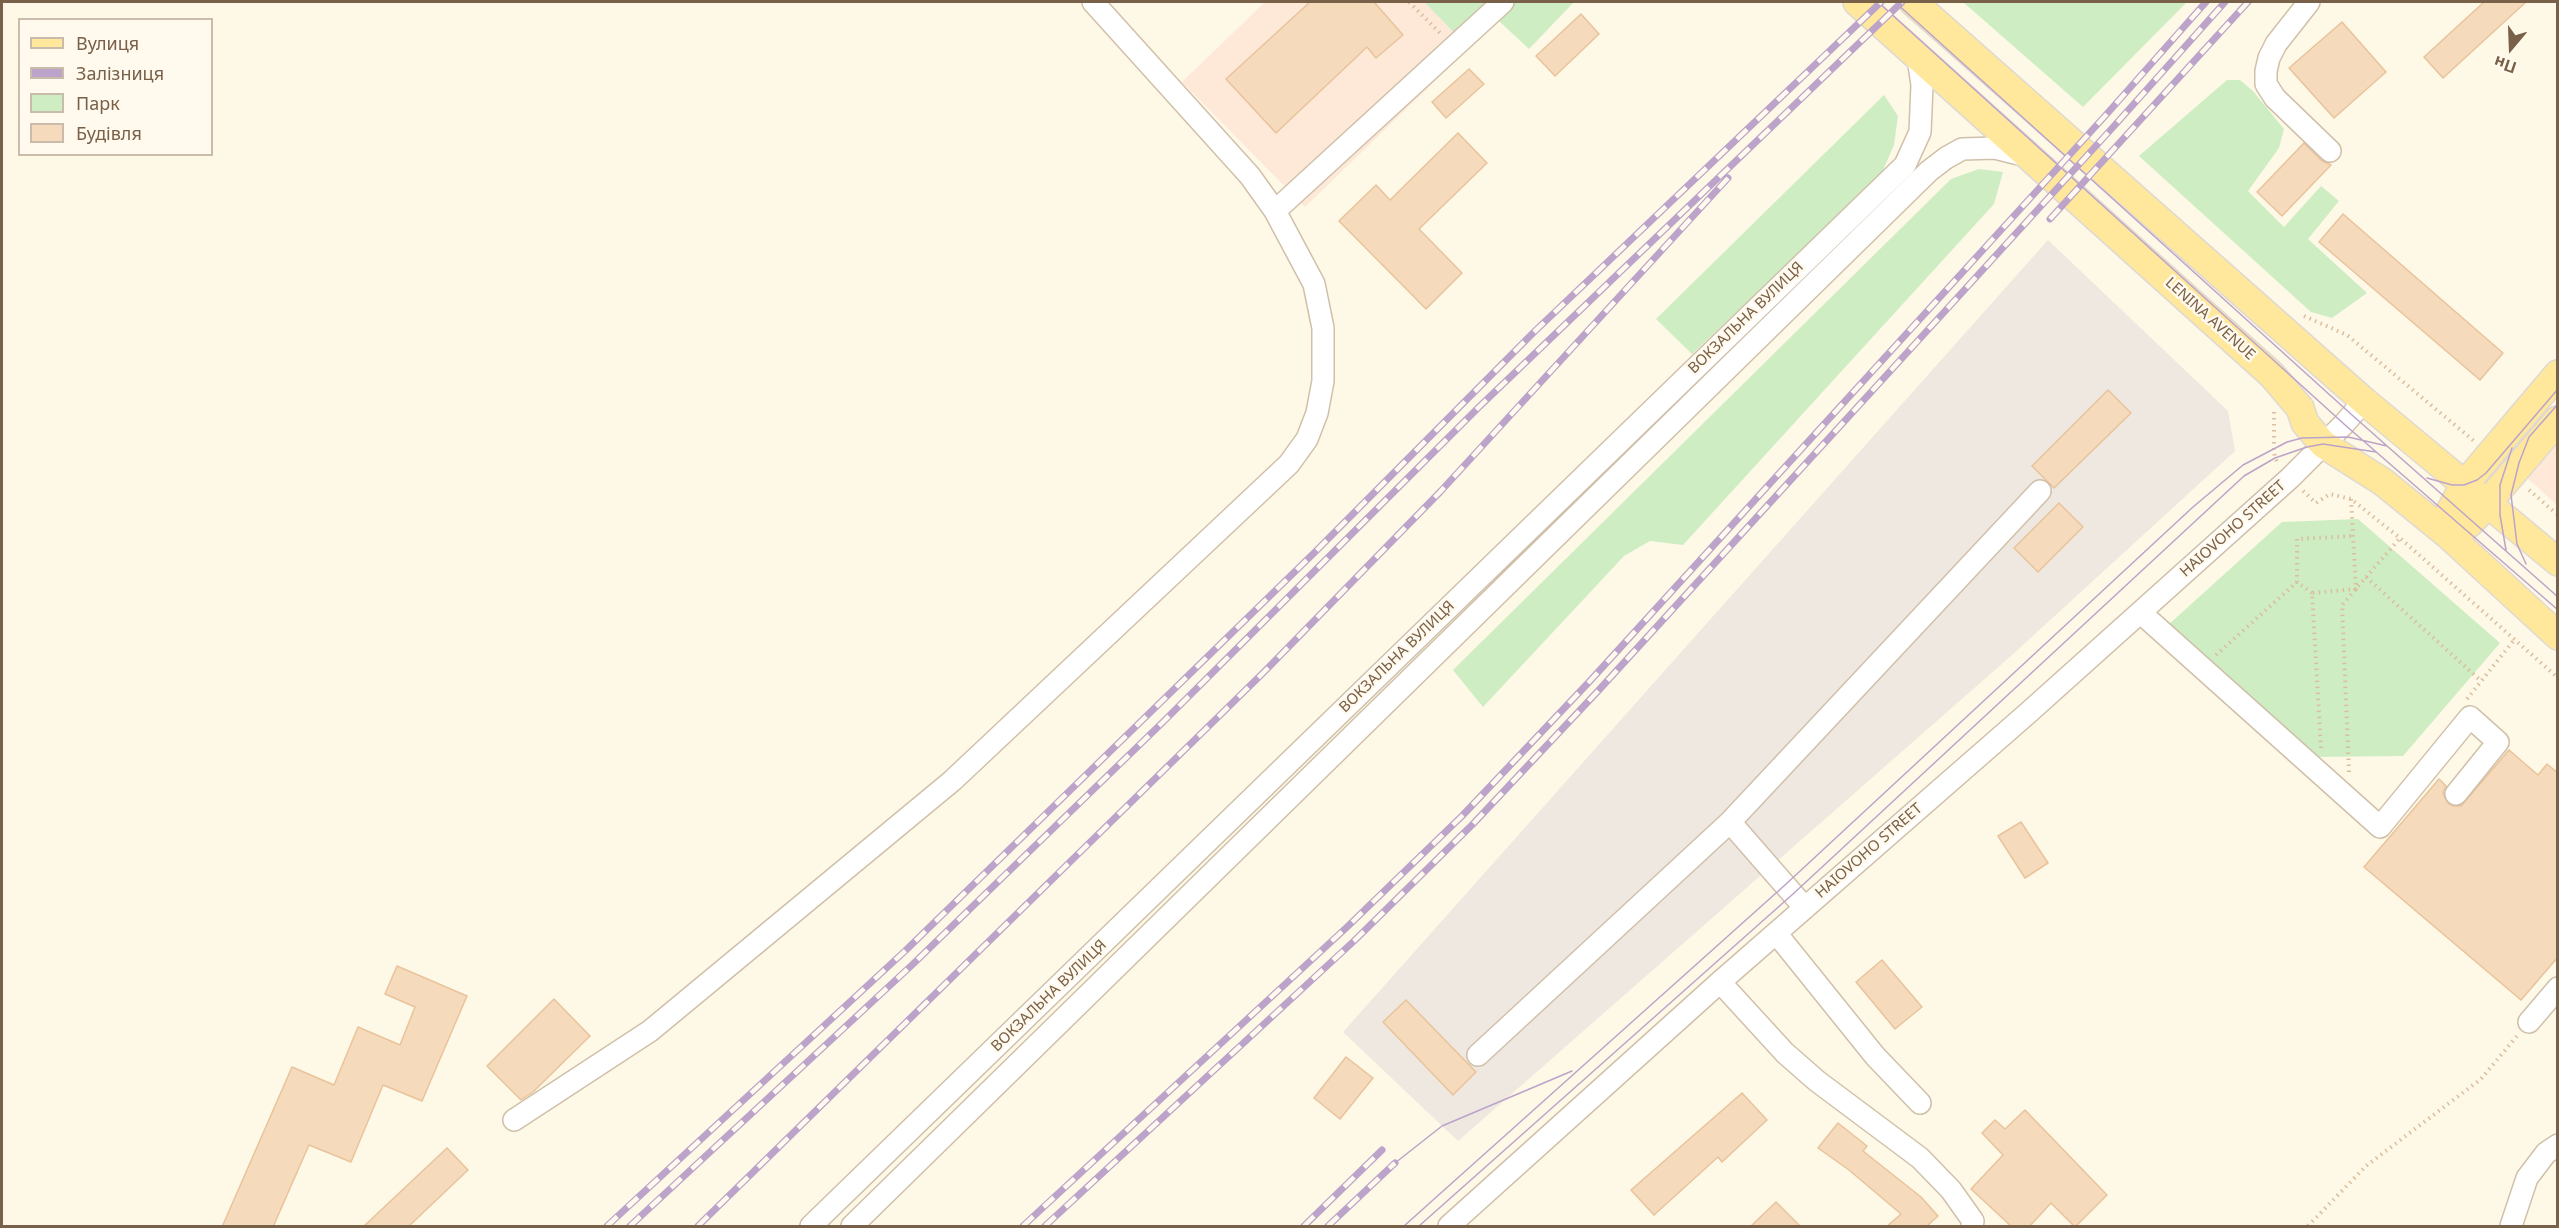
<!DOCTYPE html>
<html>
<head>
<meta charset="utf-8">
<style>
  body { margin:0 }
  #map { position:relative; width:2559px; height:1228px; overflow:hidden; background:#fef8e6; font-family:"Noto Sans",sans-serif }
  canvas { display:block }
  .frame { position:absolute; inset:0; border:3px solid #796048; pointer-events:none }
  .legend { position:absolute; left:18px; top:18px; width:195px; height:138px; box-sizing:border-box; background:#fffaed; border:2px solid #c9bcab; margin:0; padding:8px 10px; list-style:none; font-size:18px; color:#796048 }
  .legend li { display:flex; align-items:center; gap:12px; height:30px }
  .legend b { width:30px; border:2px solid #c9bcab }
  .north { position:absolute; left:2481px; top:18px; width:60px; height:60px; -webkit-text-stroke:4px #fffaed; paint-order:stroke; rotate:199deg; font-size:16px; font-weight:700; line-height:24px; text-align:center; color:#796048 }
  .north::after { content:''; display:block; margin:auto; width:21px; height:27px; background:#796048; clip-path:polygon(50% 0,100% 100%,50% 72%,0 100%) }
</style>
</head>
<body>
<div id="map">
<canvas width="2559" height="1228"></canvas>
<div class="frame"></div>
<ul class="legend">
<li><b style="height:8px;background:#ffe89b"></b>Вулиця</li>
<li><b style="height:8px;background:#bca3c9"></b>Залізниця</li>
<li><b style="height:16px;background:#ceedc3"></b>Парк</li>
<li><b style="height:16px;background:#f5dabc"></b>Будівля</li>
</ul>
<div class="north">Пн</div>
</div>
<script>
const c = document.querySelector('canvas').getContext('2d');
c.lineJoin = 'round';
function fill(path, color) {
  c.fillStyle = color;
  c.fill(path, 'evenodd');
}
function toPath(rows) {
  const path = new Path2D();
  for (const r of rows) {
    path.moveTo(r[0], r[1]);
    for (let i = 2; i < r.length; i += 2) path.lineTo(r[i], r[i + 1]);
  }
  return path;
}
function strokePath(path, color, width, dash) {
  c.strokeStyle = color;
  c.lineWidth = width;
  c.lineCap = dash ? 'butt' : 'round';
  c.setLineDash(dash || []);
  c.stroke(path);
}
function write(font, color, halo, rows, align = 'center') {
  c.font = font + ' "Noto Sans",sans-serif';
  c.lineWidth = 5;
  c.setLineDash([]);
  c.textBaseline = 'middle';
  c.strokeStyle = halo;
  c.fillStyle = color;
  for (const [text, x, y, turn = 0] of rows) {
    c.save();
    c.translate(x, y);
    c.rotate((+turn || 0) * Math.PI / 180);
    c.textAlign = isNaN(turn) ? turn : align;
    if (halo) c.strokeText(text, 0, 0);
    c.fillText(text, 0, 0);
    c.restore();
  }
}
const commercial = toPath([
  [1265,2,1424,2,1469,48,1305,207,1182,82],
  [2557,437,2557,505,2525,476]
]);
const industrial = toPath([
  [2048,240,2228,411,2235,451,2012,655,1458,1141,1343,1032]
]);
const green = toPath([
  [1424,2,1574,2,1529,49,1499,21,1469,48],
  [1963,2,2187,2,2083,107],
  [2227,80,2240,80,2253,91,2284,129,2279,148,2248,191,2284,227,2321,186,2339,201,2308,239,2367,293,2332,318,2311,312,2139,156],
  [1884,95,1898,116,1894,145,1880,177,1692,354,1656,319],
  [1979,169,2003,172,1994,204,1683,545,1650,541,1624,556,1483,707,1453,670,1951,179],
  [2358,519,2500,643,2403,756,2313,757,2167,626,2282,522]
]);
const building = toPath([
  [1310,2,1374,2,1403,35,1376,58,1367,47,1276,133,1226,79,1310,2],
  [2484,2,2526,2,2443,78,2424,57,2484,2],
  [1581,14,1599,34,1555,76,1536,56,1581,14],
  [2342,22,2386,72,2334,118,2289,68,2342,22],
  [1469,69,1484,84,1446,118,1432,102,1469,69],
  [1458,133,1487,163,1419,229,1462,273,1426,309,1339,221,1376,185,1390,200,1458,133],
  [2304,143,2321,160,2331,165,2282,216,2257,192,2304,143],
  [2343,214,2503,353,2480,380,2319,242,2343,214],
  [2108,390,2131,413,2054,488,2032,466,2108,390],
  [2059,503,2083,527,2038,572,2014,548,2059,503],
  [2509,750,2538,775,2547,764,2558,773,2558,957,2521,1000,2364,867,2439,779,2446,786,2443,793,2448,803,2453,806,2461,806,2509,750],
  [2021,822,2048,863,2025,878,1998,836,2021,822],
  [1882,960,1922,1007,1895,1029,1856,982,1882,960],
  [397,966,467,996,422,1101,383,1085,351,1162,309,1145,273,1227,222,1227,292,1067,334,1085,358,1027,400,1045,415,1007,385,994,397,966],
  [554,999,590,1036,533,1092,521,1100,487,1066,554,999],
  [1406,1000,1476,1072,1453,1095,1383,1022,1406,1000],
  [1346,1057,1373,1078,1340,1119,1314,1098,1346,1057],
  [1742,1093,1767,1120,1722,1162,1718,1157,1654,1215,1631,1190,1742,1093],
  [2025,1110,2107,1195,2075,1227,2051,1203,2029,1227,2012,1227,1971,1189,2003,1155,1982,1133,1995,1120,2005,1129,2025,1110],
  [1838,1123,1867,1146,1863,1151,1921,1197,1938,1216,1926,1227,1886,1227,1901,1214,1849,1170,1818,1148,1838,1123],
  [447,1148,468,1170,408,1227,363,1227,447,1148],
  [1776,1202,1801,1227,1750,1227,1776,1202]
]);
const path = toPath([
  [1409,2,1440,33],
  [2304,316,2347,335,2474,441],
  [2274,412,2274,449,2275,458,2278,463],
  [2529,490,2558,515],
  [2303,491,2316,503,2330,494,2351,499,2400,538,2558,678],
  [2366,577,2480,680],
  [2312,593,2297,582,2297,539,2353,536],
  [2216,655,2297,582],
  [2467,699,2514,640],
  [2321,748,2312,593,2356,589,2351,499],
  [2349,772,2342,605,2400,538],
  [2308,1226,2366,1166,2481,1079,2517,1036]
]);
const minor = toPath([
  [2309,2,2276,44,2269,58,2266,71,2266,84,2275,98,2330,151],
  [1275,211,1503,2],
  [2141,613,2380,827,2470,717,2498,742,2456,794],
  [1730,822,1805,908],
  [1776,933,1875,1056,1920,1103],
  [1720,982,1785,1053,1817,1081,1920,1158,1951,1190,1973,1221,1972,1226],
  [2529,1022,2558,988],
  [1478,1055,1730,822,2040,491],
  [514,1120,650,1031,952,781,1289,464,1307,439,1317,413,1323,381,1323,328,1314,284,1275,211,1250,176,1093,2],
  [811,1226,1905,165,1920,132,1922,85,1918,58],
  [852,1226,1929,171,1946,158,1962,149,1995,148,2027,156],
  [1449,1226,1720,982,2028,713,2290,478,2344,424,2364,401],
  [2511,1226,2527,1178,2546,1153,2558,1145]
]);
const major = toPath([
  [1857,2,2272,375,2300,408,2305,423,2323,444,2383,482,2447,534,2558,636],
  [1913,2,2364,401,2558,562],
  [2447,534,2448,515,2464,485,2558,374],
  [2447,534,2464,528,2473,520,2558,420]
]);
const tram = toPath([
  [1878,2,2344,424,2558,610],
  [1895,2,2352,415,2558,597],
  [2427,478,2452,485,2464,485,2477,480,2486,473,2558,389],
  [2506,550,2500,515,2500,485,2512,448],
  [2526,564,2517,544,2511,495,2519,463,2529,437,2558,404],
  [1395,1163,1442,1126,1572,1071],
  [1404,1226,1785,885,2193,507,2243,465,2287,442,2302,438,2348,437,2387,446],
  [1419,1226,1793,894,2244,476,2275,458,2307,447,2323,444,2376,452]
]);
const rail = toPath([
  [2050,219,2248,2],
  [607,1226,905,951,1314,553,1534,332,1881,2],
  [630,1226,912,965,1162,723,1480,406,1902,2],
  [698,1226,1264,672,1440,492,1728,178],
  [1023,1226,1346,928,1462,816,1589,682,2105,116,2206,2],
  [1045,1226,1354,941,1473,824,1598,691,2115,125,2225,2],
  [1304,1226,1382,1150],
  [1328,1226,1395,1163]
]);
const streetNames = [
  ["ВОКЗАЛЬНА ВУЛИЦЯ",1746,318,-44],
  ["LENINA AVENUE",2210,319,42],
  ["HAIOVOHO STREET",2233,529,-42],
  ["ВОКЗАЛЬНА ВУЛИЦЯ",1397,657,-44],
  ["HAIOVOHO STREET",1869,851,-41],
  ["ВОКЗАЛЬНА ВУЛИЦЯ",1049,996,-44]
];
fill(commercial, '#fee9d9');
fill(industrial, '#eee8e0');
fill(green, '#ceedc3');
fill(building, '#f5dabc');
strokePath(building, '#e9c39b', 1.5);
strokePath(minor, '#d0c0aa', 24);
strokePath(major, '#dfd9d3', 30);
strokePath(path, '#dabe9e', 4, [1.5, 4.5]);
strokePath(minor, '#fff', 21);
strokePath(major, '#ffe89b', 27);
strokePath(tram, '#bca3c9', 1.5);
strokePath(rail, '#bca3c9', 7);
strokePath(rail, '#fffaed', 4.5, [14]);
write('15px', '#796048', '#fffaed', streetNames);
</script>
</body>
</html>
